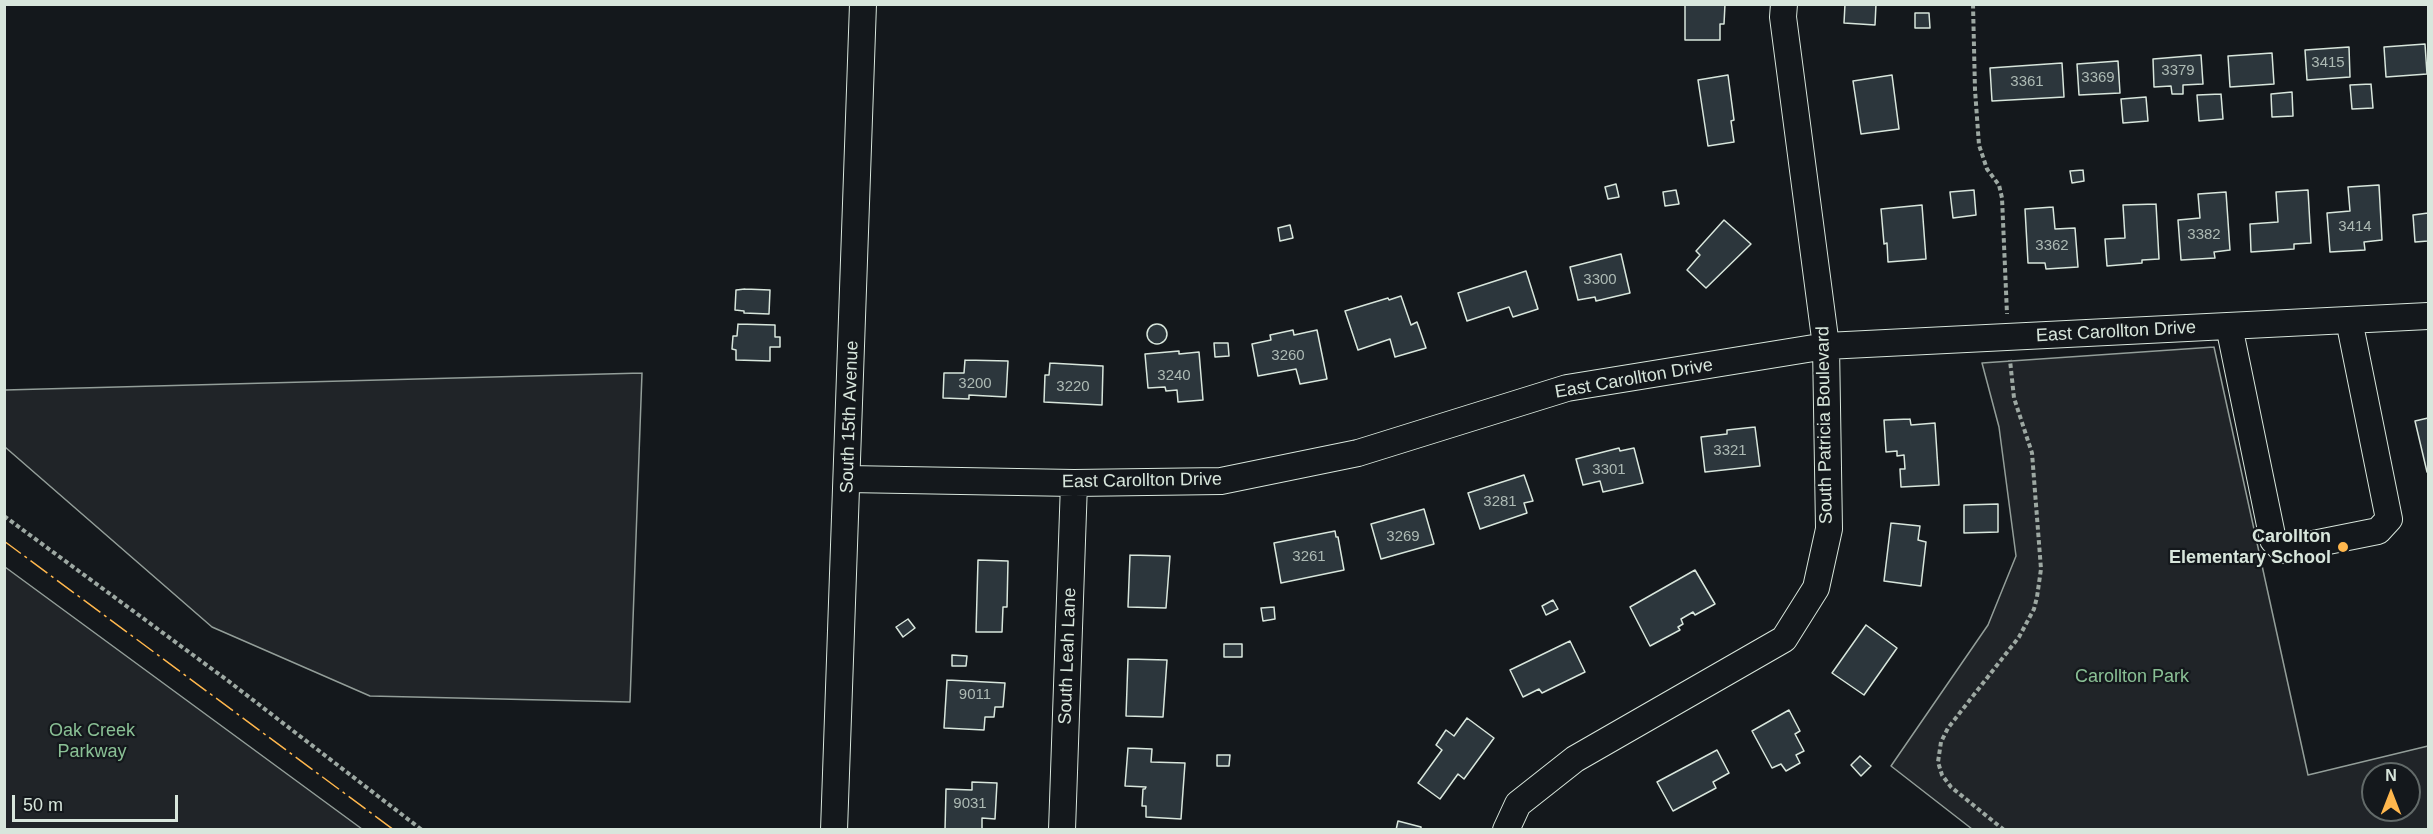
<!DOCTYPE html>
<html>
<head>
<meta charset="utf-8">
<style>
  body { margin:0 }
  #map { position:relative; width:2433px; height:834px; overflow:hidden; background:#14181c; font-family:Arial,sans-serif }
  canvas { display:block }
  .frame { position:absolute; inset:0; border:6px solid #d8e6dc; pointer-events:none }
  .north { position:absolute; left:2361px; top:762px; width:60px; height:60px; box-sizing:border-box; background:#14181c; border:2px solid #626a69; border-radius:50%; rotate:0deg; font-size:16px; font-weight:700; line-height:24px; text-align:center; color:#d8e6dc }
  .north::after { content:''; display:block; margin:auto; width:21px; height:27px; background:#ffb74d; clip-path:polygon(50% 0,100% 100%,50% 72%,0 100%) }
  .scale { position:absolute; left:12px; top:795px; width:166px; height:27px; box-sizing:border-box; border:3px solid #d8e6dc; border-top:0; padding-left:8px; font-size:18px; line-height:21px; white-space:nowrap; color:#d8e6dc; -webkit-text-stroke:4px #14181c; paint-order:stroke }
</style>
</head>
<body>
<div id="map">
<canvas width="2433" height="834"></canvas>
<div class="frame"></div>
<div class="north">N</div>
<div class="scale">50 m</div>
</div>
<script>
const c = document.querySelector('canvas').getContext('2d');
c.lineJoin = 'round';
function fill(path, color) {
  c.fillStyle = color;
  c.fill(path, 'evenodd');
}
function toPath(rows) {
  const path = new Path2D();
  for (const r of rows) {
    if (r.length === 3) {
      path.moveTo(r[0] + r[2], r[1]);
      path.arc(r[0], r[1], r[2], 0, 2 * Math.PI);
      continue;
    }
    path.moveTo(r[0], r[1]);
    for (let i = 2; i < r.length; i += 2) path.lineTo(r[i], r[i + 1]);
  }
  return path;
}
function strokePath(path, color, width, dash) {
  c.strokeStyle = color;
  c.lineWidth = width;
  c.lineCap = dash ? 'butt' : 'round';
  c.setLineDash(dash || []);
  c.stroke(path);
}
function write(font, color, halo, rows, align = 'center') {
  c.font = font + ' Arial,sans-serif';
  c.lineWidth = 4.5;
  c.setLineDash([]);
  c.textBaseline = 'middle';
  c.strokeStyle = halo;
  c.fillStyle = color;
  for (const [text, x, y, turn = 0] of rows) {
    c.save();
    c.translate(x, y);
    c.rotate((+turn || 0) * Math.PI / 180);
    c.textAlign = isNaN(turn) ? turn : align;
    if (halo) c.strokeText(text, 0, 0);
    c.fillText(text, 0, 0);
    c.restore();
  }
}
const green = toPath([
  [2214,347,2308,775,2428,746,2428,829,1972,829,1891,766,1988,625,2016,556,1999,427,1982,363,2214,347],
  [2373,774,2409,774,2409,810,2373,810,2373,774],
  [642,373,630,702,370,696,212,627,5,447,5,390,642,373],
  [4,567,5,567,362,829,5,829,4,567]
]);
const building = toPath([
  [1685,4,1725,4,1724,24,1720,24,1720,40,1685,40,1685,4],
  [1845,4,1876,4,1875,25,1844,23,1845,4],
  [1915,13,1929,13,1930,28,1915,28,1915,13],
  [2425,44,2427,74,2386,77,2384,47,2425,44],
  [2349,47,2350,77,2307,80,2305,50,2349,47],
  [2272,53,2274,84,2230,87,2228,56,2272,53],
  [2201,55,2203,84,2183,85,2183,94,2172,94,2171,86,2154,87,2153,59,2201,55],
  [2118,61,2120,93,2079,95,2077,64,2118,61],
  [2062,63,2064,97,1992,101,1990,68,2062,63],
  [1728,75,1734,120,1731,121,1734,142,1708,146,1698,80,1728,75],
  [1892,75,1899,129,1861,134,1853,81,1892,75],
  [2371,84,2373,108,2352,109,2350,85,2371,84],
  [2292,92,2293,116,2272,117,2271,94,2292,92],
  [2221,94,2223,119,2199,121,2197,95,2221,94],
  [2146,97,2148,121,2123,123,2121,99,2146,97],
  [2083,170,2084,181,2072,183,2070,171,2083,170],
  [1616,184,1619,197,1608,199,1605,187,1616,184],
  [2379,185,2382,240,2364,242,2365,250,2330,252,2327,213,2350,211,2348,187,2379,185],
  [1676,190,1679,204,1665,206,1663,192,1676,190],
  [1974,190,1976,215,1953,218,1950,192,1974,190],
  [2308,190,2311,243,2294,244,2294,249,2251,252,2250,224,2278,222,2276,192,2308,190],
  [2226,192,2230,250,2214,252,2215,258,2181,260,2178,220,2200,218,2198,194,2226,192],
  [2156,204,2159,259,2142,260,2142,263,2107,266,2105,239,2125,238,2123,205,2156,204],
  [1922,205,1926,259,1888,262,1887,243,1884,244,1881,209,1922,205],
  [2053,207,2055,229,2075,228,2078,267,2046,269,2045,263,2028,263,2025,209,2053,207],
  [2428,213,2428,241,2415,242,2413,215,2428,213],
  [1724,220,1751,244,1706,288,1687,270,1700,255,1696,251,1724,220],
  [1290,225,1293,238,1280,241,1278,228,1290,225],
  [1621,254,1630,293,1596,301,1595,297,1578,300,1570,267,1621,254],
  [1526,271,1538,309,1513,317,1509,307,1467,321,1458,293,1526,271],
  [745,289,770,290,769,314,744,313,744,311,735,310,736,290,745,289],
  [1401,296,1411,325,1417,322,1426,348,1395,357,1390,339,1358,350,1345,311,1388,298,1389,300,1401,296],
  [738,324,775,325,775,337,780,337,780,347,770,347,770,361,736,360,736,350,732,349,733,336,737,336,738,324],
  [1157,334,10],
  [1293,330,1294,335,1317,330,1327,379,1300,384,1296,369,1258,376,1252,344,1271,340,1270,335,1293,330],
  [1214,343,1228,343,1229,356,1215,357,1214,343],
  [1179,351,1179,354,1199,352,1203,400,1178,402,1177,390,1166,391,1165,387,1148,388,1145,354,1179,351],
  [965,360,1008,361,1006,397,969,395,969,399,943,398,944,373,964,373,965,360],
  [1050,363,1103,366,1102,405,1044,402,1045,375,1049,375,1050,363],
  [2428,418,2428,472,2427,472,2415,421,2428,418],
  [1910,419,1911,425,1935,423,1939,485,1901,487,1900,469,1905,469,1904,455,1897,456,1897,451,1886,452,1884,420,1910,419],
  [1755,427,1760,466,1705,472,1701,437,1727,434,1727,430,1755,427],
  [1619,448,1620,451,1634,448,1643,483,1603,492,1600,481,1583,485,1576,459,1619,448],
  [1524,475,1533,501,1524,503,1527,513,1480,529,1468,493,1524,475],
  [1998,504,1998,532,1964,533,1964,505,1998,504],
  [1424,509,1434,544,1381,559,1371,524,1424,509],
  [1891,523,1920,526,1918,540,1926,542,1921,586,1884,581,1891,523],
  [1335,531,1336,537,1338,537,1344,570,1281,583,1274,543,1335,531],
  [1130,555,1170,556,1166,608,1128,607,1130,555],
  [978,560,1008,561,1007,607,1003,607,1002,632,976,632,978,560],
  [1695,570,1715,604,1695,615,1693,612,1681,619,1683,624,1678,627,1680,630,1650,646,1630,607,1695,570],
  [1553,600,1558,609,1546,615,1542,606,1553,600],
  [1274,607,1275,619,1263,621,1261,608,1274,607],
  [908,619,915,628,903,637,896,627,908,619],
  [1866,625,1897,648,1864,695,1832,673,1866,625],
  [1570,641,1585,672,1542,693,1539,689,1523,697,1510,670,1570,641],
  [1224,644,1242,644,1242,657,1224,657,1224,644],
  [952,655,967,656,966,666,952,666,952,655],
  [1128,659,1167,660,1163,717,1126,716,1128,659],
  [947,680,1005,683,1003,707,995,707,994,717,985,717,984,730,944,728,947,680],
  [1789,710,1800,731,1795,734,1804,751,1796,755,1800,763,1786,771,1781,764,1772,768,1752,731,1789,710],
  [1467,718,1494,738,1464,779,1458,774,1440,799,1418,783,1442,750,1436,745,1446,730,1454,736,1467,718],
  [1128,748,1152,749,1151,762,1185,763,1181,819,1146,817,1146,806,1142,806,1143,789,1145,789,1146,787,1125,786,1128,748],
  [1717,750,1729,773,1713,782,1716,788,1673,811,1657,782,1717,750],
  [1217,755,1230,755,1229,766,1217,766,1217,755],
  [1860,756,1871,766,1861,776,1851,765,1860,756],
  [972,782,997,783,995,819,982,818,982,830,945,830,946,789,972,790,972,782],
  [1398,821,1421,827,1421,830,1396,830,1398,821]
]);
const path = toPath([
  [1973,4,1975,90,1979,145,1987,169,1999,185,2002,198,2007,314],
  [4,516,227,680,422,830],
  [2004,830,1951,787,1942,775,1938,762,1941,742,1948,728,2019,637,2034,609,2037,597,2041,569,2032,453,2014,398,2010,360]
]);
const minor = toPath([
  [2229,326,2273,540,2283,550,2378,531,2389,519,2349,320],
  [848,479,1074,483,1221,481,1358,453,1567,388,1826,346,2428,316],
  [834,830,863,4],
  [1062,830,1074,483],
  [1506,830,1518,804,1575,759,1784,639,1816,588,1829,529,1826,346,1783,17,1784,4]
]);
const power = toPath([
  [4,541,394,830]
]);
const markers = [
  [2343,547,6,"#ffb74d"]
];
const numberNames = [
  ["3415",2328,63],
  ["3379",2178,71],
  ["3369",2098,78],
  ["3361",2027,82],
  ["3414",2355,227],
  ["3382",2204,235],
  ["3362",2052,246],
  ["3300",1600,280],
  ["3260",1288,356],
  ["3240",1174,376],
  ["3200",975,384],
  ["3220",1073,387],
  ["3321",1730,451],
  ["3301",1609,470],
  ["3281",1500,502],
  ["3269",1403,537],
  ["3261",1309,557],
  ["9011",975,695],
  ["9031",970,804]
];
const streetNames = [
  ["East Carollton Drive",2116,332,-3],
  ["East Carollton Drive",1634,379,-10],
  ["South 15th Avenue",850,417,-88],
  ["South Patricia Boulevard",1825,425,-91],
  ["East Carollton Drive",1142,481,-1],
  ["South Leah Lane",1068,656,-88]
];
const poiNames = [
  ["Carollton",2331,537],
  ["Elementary School",2331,558]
];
const parkNames = [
  ["Carollton Park",2132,677],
  ["Oak Creek",92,731],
  ["Parkway",92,752]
];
fill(green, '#202428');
strokePath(green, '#939e99', 1.5);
fill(building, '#2c363c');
strokePath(building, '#d8e6dc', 1.5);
strokePath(minor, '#d8e6dc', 28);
strokePath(path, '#9da8a2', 4, [4.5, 3]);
strokePath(minor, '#14181c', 26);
strokePath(power, '#ffb74d', 1.5, [21, 4.5, 3, 4.5]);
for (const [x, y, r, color] of markers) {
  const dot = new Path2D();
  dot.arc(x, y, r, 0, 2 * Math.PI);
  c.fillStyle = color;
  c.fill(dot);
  strokePath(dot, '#14181c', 2);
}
write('15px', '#adbab4', null, numberNames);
write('18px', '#d8e6dc', '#14181c', streetNames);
write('bold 18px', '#d8e6dc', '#14181c', poiNames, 'right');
write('18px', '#8ac095', '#14181c', parkNames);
</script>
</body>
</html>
